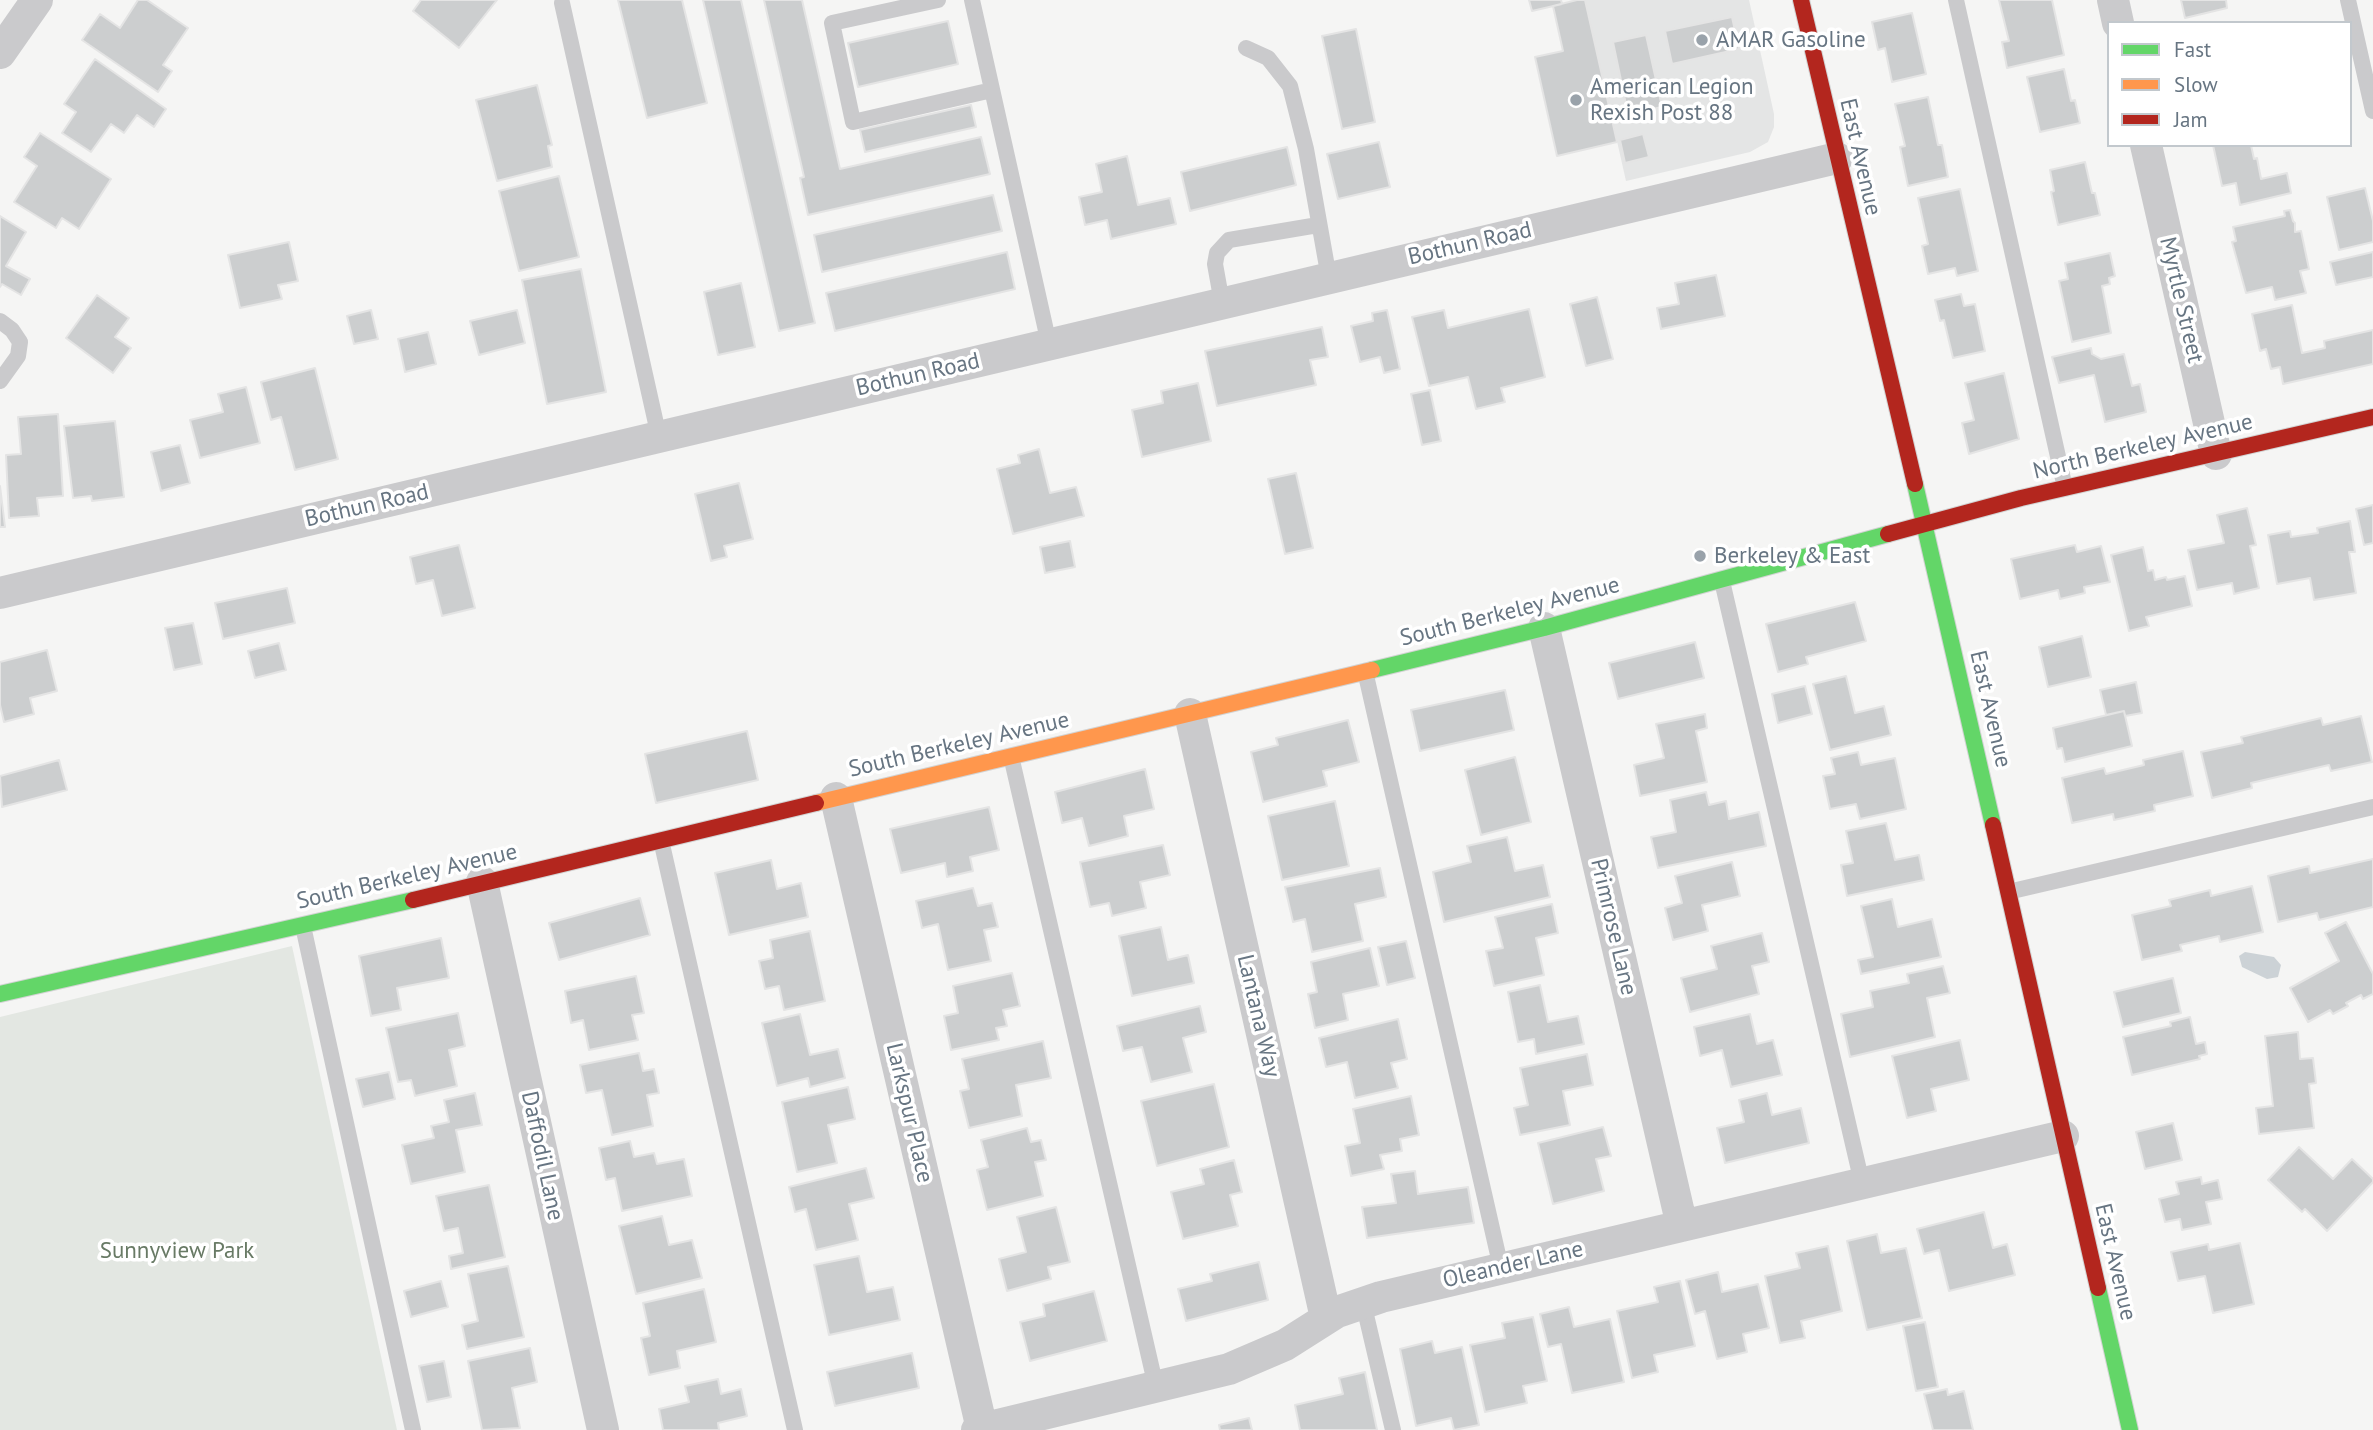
<!DOCTYPE html>
<html>
<head>
<meta charset="utf-8">
<style>
  body { margin:0 }
  #map { position:relative; width:2373px; height:1430px; overflow:hidden; background:#f5f5f4; font-family:"PT Sans",sans-serif }
  canvas { display:block }
  .legend { position:absolute; left:2107px; top:21px; width:245px; height:126px; box-sizing:border-box; background:#fff; border:2px solid #c2c8cd; margin:0; padding:9px 12px; list-style:none; font-size:21px; color:#677582 }
  .legend li { display:flex; align-items:center; gap:14px; height:35px }
  .legend b { width:35px; border:2px solid #c2c8cd }
</style>
</head>
<body>
<div id="map">
<canvas width="2373" height="1430"></canvas>
<ul class="legend">
<li><b style="height:9px;background:#63d668"></b>Fast</li>
<li><b style="height:9px;background:#ff974d"></b>Slow</li>
<li><b style="height:9px;background:#b3261e"></b>Jam</li>
</ul>
</div>
<script>
const c = document.querySelector('canvas').getContext('2d');
c.lineJoin = 'round';
function fill(path, color) {
  c.fillStyle = color;
  c.fill(path, 'evenodd');
}
function toPath(rows) {
  const path = new Path2D();
  for (const r of rows) {
    path.moveTo(r[0], r[1]);
    for (let i = 2; i < r.length; i += 2) path.lineTo(r[i], r[i + 1]);
  }
  return path;
}
function strokePath(path, color, width, dash) {
  c.strokeStyle = color;
  c.lineWidth = width;
  c.lineCap = dash ? 'butt' : 'round';
  c.setLineDash(dash || []);
  c.stroke(path);
}
function write(font, color, halo, rows, align = 'center') {
  c.font = font + ' "PT Sans",sans-serif';
  c.lineWidth = 7;
  c.setLineDash([]);
  c.textBaseline = 'middle';
  c.strokeStyle = halo;
  c.fillStyle = color;
  for (const [text, x, y, turn = 0] of rows) {
    c.save();
    c.translate(x, y);
    c.rotate((+turn || 0) * Math.PI / 180);
    c.textAlign = isNaN(turn) ? turn : align;
    if (halo) c.strokeText(text, 0, 0);
    c.fillText(text, 0, 0);
    c.restore();
  }
}
const built = toPath([
  [1585,0,1749,0,1774,114,1774,127,1768,142,1750,152,1626,181]
]);
const green = toPath([
  [292,946,397,1430,0,1430,0,1017]
]);
const water = toPath([
  [2245,952,2274,957,2281,965,2278,977,2267,979,2242,967,2239,956]
]);
const building = toPath([
  [138,0,147,0,188,28,163,65,172,71,158,92,82,40,100,14,120,28,138,0],
  [421,0,497,0,459,48,413,11,421,0],
  [618,0,682,0,707,103,647,118,618,0],
  [703,0,741,0,815,323,779,331,703,0],
  [764,0,802,0,840,169,981,137,990,174,808,215,800,178,804,177,764,0],
  [1529,0,1561,0,1562,4,1532,11,1529,0],
  [1577,0,1585,0,1617,142,1557,156,1535,57,1563,51,1553,6,1577,0],
  [1999,0,2052,0,2064,55,2007,68,2002,42,2009,41,1999,0],
  [2181,0,2226,0,2227,8,2185,18,2181,0],
  [1912,13,1926,74,1892,82,1885,48,1878,50,1872,22,1912,13],
  [1732,17,1739,49,1672,64,1665,31,1732,17],
  [948,21,958,64,858,87,848,43,948,21],
  [1356,29,1375,122,1342,129,1322,36,1356,29],
  [1646,35,1662,107,1628,114,1613,42,1646,35],
  [95,59,166,109,154,127,137,115,124,133,111,124,91,152,62,133,76,112,64,104,95,59],
  [2064,69,2071,101,2075,100,2080,123,2040,132,2027,77,2064,69],
  [537,85,552,145,548,146,552,167,497,181,476,100,537,85],
  [1928,97,1938,145,1942,145,1948,177,1908,186,1900,147,1905,146,1895,104,1928,97],
  [971,105,976,127,865,152,860,130,971,105],
  [40,133,111,179,79,229,62,218,56,228,14,202,37,166,24,157,40,133],
  [1643,134,1649,157,1625,163,1620,140,1643,134],
  [1379,142,1390,187,1338,199,1327,154,1379,142],
  [2213,145,2251,145,2254,159,2257,158,2261,179,2287,173,2291,193,2240,205,2236,183,2222,186,2213,145],
  [1287,147,1296,185,1190,211,1181,172,1287,147],
  [1127,156,1138,205,1170,198,1176,224,1111,239,1107,220,1085,225,1079,197,1102,192,1096,164,1127,156],
  [2085,162,2092,193,2095,193,2100,215,2058,225,2051,192,2054,191,2050,170,2085,162],
  [559,176,579,257,519,271,499,191,559,176],
  [2365,188,2373,221,2373,242,2339,250,2327,197,2365,188],
  [1960,189,1978,271,1957,276,1955,268,1928,274,1922,246,1928,244,1918,198,1960,189],
  [993,195,1002,231,822,272,814,235,993,195],
  [2290,210,2293,221,2295,223,2295,232,2301,231,2309,269,2300,271,2306,293,2275,300,2272,287,2246,293,2232,242,2236,241,2233,227,2285,216,2284,211,2290,210],
  [0,216,26,232,6,266,30,279,21,295,2,284,0,287,0,216],
  [289,242,298,281,278,285,282,299,240,308,228,255,289,242],
  [1007,252,1015,289,835,331,826,293,1007,252],
  [2373,252,2373,277,2336,285,2330,262,2373,252],
  [2110,253,2115,276,2109,278,2110,284,2102,286,2111,333,2072,342,2059,281,2068,279,2065,263,2110,253],
  [581,269,606,392,547,404,522,280,581,269],
  [1716,275,1725,316,1661,329,1657,308,1679,304,1675,283,1716,275],
  [741,283,755,347,718,355,704,292,741,283],
  [1961,294,1964,306,1975,304,1985,351,1953,358,1944,320,1940,321,1935,300,1961,294],
  [97,295,129,318,115,337,131,348,113,373,66,338,97,295],
  [1597,297,1613,359,1586,366,1570,304,1597,297],
  [2292,305,2302,353,2325,348,2324,341,2373,330,2373,364,2283,384,2280,367,2271,369,2266,349,2260,351,2252,314,2292,305],
  [1529,309,1545,377,1501,388,1505,402,1476,409,1468,377,1429,386,1412,317,1444,310,1448,328,1529,309],
  [371,310,378,339,354,344,347,316,371,310],
  [517,310,525,343,479,355,470,321,517,310],
  [1387,310,1400,369,1384,373,1380,357,1360,362,1351,326,1373,321,1372,313,1387,310],
  [1322,327,1328,357,1310,360,1316,385,1217,406,1205,351,1322,327],
  [428,332,436,364,405,372,398,339,428,332],
  [2091,348,2092,354,2101,359,2124,354,2132,386,2140,384,2146,412,2105,422,2094,375,2059,383,2052,357,2091,348],
  [315,368,338,459,295,470,281,417,271,420,261,382,315,368],
  [2004,373,2019,439,1969,454,1962,423,1974,420,1965,383,2004,373],
  [1198,383,1211,441,1142,457,1132,410,1163,403,1161,391,1198,383],
  [246,387,260,443,200,458,190,420,223,412,218,394,246,387],
  [1430,390,1441,441,1422,445,1411,394,1430,390],
  [58,414,63,496,37,498,39,516,9,518,6,455,21,454,18,417,58,414],
  [115,421,124,497,92,501,91,496,73,498,64,426,115,421],
  [180,445,190,483,161,491,151,452,180,445],
  [1039,449,1050,493,1076,487,1084,516,1013,534,997,469,1020,463,1018,455,1039,449],
  [1296,473,1313,548,1285,554,1268,479,1296,473],
  [739,483,753,539,724,546,727,557,711,561,695,494,739,483],
  [0,486,5,527,0,527,0,486],
  [2373,505,2373,543,2364,545,2356,509,2373,505],
  [2247,508,2256,545,2250,546,2259,588,2234,594,2232,583,2197,590,2188,550,2224,543,2217,515,2247,508],
  [2350,521,2355,552,2349,552,2356,593,2314,600,2310,578,2277,584,2268,535,2290,531,2291,537,2318,533,2317,528,2350,521],
  [1070,541,1075,567,1045,573,1040,547,1070,541],
  [459,545,475,608,442,616,433,580,416,584,410,557,459,545],
  [2075,545,2077,552,2101,546,2110,582,2084,587,2085,593,2060,599,2058,590,2020,599,2011,559,2075,545],
  [2143,547,2148,571,2153,570,2155,580,2166,577,2167,580,2185,576,2192,606,2146,617,2149,626,2129,631,2111,555,2143,547],
  [287,588,295,623,223,639,215,603,287,588],
  [1855,602,1866,641,1806,657,1808,664,1778,672,1766,624,1855,602],
  [193,623,202,664,174,670,165,628,193,623],
  [2082,636,2091,677,2048,687,2039,647,2082,636],
  [1695,642,1704,678,1618,699,1609,663,1695,642],
  [279,643,286,670,255,678,248,651,279,643],
  [47,650,57,691,30,698,34,714,4,722,0,705,0,662,47,650],
  [1846,676,1855,713,1884,706,1891,735,1830,750,1813,684,1846,676],
  [2136,682,2142,713,2125,716,2124,711,2106,715,2100,690,2136,682],
  [1805,686,1812,714,1778,723,1772,694,1805,686],
  [1505,690,1514,730,1420,751,1411,710,1505,690],
  [2124,711,2132,746,2065,762,2062,748,2057,749,2053,728,2124,711],
  [1705,714,1707,728,1696,731,1707,782,1640,796,1634,765,1664,758,1656,724,1705,714],
  [2361,716,2372,762,2331,771,2329,765,2251,783,2252,788,2212,798,2201,752,2243,743,2241,737,2321,718,2323,725,2361,716],
  [1348,720,1359,762,1323,771,1327,786,1263,802,1251,752,1278,745,1276,738,1348,720],
  [747,731,758,780,656,803,645,754,747,731],
  [2183,751,2193,796,2154,805,2155,811,2114,820,2113,814,2072,823,2062,778,2104,768,2106,774,2144,765,2143,760,2183,751],
  [1858,752,1861,765,1895,758,1906,809,1860,819,1856,804,1830,809,1823,776,1835,774,1831,758,1858,752],
  [1515,757,1531,822,1481,835,1465,770,1515,757],
  [59,760,67,790,2,807,0,776,59,760],
  [1145,769,1154,809,1124,816,1128,836,1089,846,1082,818,1062,823,1055,792,1145,769],
  [1706,792,1709,805,1726,801,1729,819,1759,812,1766,846,1658,868,1651,837,1676,832,1670,800,1706,792],
  [1335,801,1349,866,1282,880,1268,816,1335,801],
  [989,807,999,850,970,857,973,871,947,877,945,863,901,873,890,829,989,807],
  [1886,823,1895,860,1919,855,1924,880,1847,896,1841,865,1853,863,1846,831,1886,823],
  [1507,837,1515,871,1543,865,1550,897,1444,922,1433,872,1471,862,1467,846,1507,837],
  [1163,845,1170,875,1140,882,1146,908,1112,916,1109,903,1090,907,1080,862,1163,845],
  [2373,859,2373,907,2319,920,2317,913,2278,922,2268,876,2309,866,2310,873,2373,859],
  [771,860,777,889,801,883,808,917,729,935,715,873,771,860],
  [1732,862,1740,896,1702,905,1708,931,1673,940,1665,908,1682,903,1675,876,1732,862],
  [1380,868,1386,897,1355,904,1363,941,1312,952,1305,919,1293,922,1285,887,1380,868],
  [2252,886,2263,932,2220,942,2219,936,2180,945,2182,951,2142,960,2132,915,2171,906,2169,900,2210,890,2211,896,2252,886],
  [973,888,978,906,992,903,998,927,984,930,991,961,948,970,938,924,922,928,916,901,973,888],
  [640,898,650,935,559,960,549,923,640,898],
  [1892,899,1898,927,1932,919,1941,957,1861,974,1858,960,1873,957,1861,906,1892,899],
  [1552,904,1558,933,1536,938,1544,975,1494,986,1486,951,1503,948,1495,917,1552,904],
  [2346,922,2373,974,2373,994,2363,999,2361,995,2346,1003,2348,1006,2333,1014,2330,1010,2308,1022,2290,988,2339,961,2325,933,2346,922],
  [1161,927,1168,960,1188,955,1194,983,1132,996,1119,936,1161,927],
  [810,931,825,1001,784,1010,779,986,765,989,759,961,773,958,770,940,810,931],
  [1762,933,1769,962,1752,966,1759,994,1690,1012,1681,978,1717,969,1711,946,1762,933],
  [441,938,449,978,397,988,401,1010,371,1016,359,956,441,938],
  [1406,941,1415,978,1387,985,1378,947,1406,941],
  [1370,948,1379,986,1343,994,1348,1020,1315,1028,1308,994,1317,992,1311,962,1370,948],
  [1943,966,1950,993,1927,998,1935,1037,1850,1057,1841,1014,1873,1007,1870,991,1909,983,1907,974,1943,966],
  [1012,973,1020,1006,1003,1010,1007,1026,996,1028,999,1040,951,1050,944,1016,958,1013,953,986,1012,973],
  [636,976,644,1013,632,1015,638,1040,589,1050,583,1020,571,1023,565,991,636,976],
  [2173,978,2181,1013,2123,1027,2114,992,2173,978],
  [1540,985,1548,1022,1578,1016,1584,1044,1536,1054,1534,1039,1518,1042,1508,992,1540,985],
  [1200,1006,1206,1032,1183,1038,1192,1072,1151,1082,1142,1047,1123,1051,1117,1026,1200,1006],
  [458,1013,465,1046,449,1050,457,1086,415,1096,411,1080,398,1082,386,1028,458,1013],
  [800,1014,810,1055,838,1049,845,1078,810,1087,808,1078,777,1086,762,1023,800,1014],
  [1750,1014,1757,1044,1773,1040,1782,1075,1731,1087,1722,1050,1700,1056,1694,1027,1750,1014],
  [2190,1017,2196,1044,2205,1042,2207,1054,2199,1056,2200,1059,2132,1075,2123,1037,2171,1026,2170,1022,2190,1017],
  [1398,1019,1407,1059,1391,1063,1398,1088,1355,1098,1347,1062,1326,1067,1319,1038,1398,1019],
  [2298,1032,2300,1059,2313,1058,2316,1083,2309,1084,2314,1128,2259,1134,2256,1108,2273,1106,2265,1036,2298,1032],
  [1960,1040,1969,1080,1931,1089,1936,1111,1907,1118,1892,1056,1960,1040],
  [1043,1041,1051,1078,1016,1085,1022,1116,969,1128,960,1091,969,1089,962,1059,1043,1041],
  [639,1053,643,1071,654,1069,659,1093,647,1095,653,1126,612,1135,602,1090,586,1093,580,1065,639,1053],
  [1587,1054,1593,1085,1563,1091,1570,1125,1520,1135,1514,1108,1528,1105,1520,1068,1587,1054],
  [389,1072,395,1099,363,1107,356,1079,389,1072],
  [1214,1084,1229,1147,1157,1166,1141,1101,1214,1084],
  [848,1087,855,1119,828,1125,837,1163,797,1172,782,1102,848,1087],
  [475,1093,482,1125,456,1130,465,1172,411,1184,402,1145,434,1138,431,1126,449,1122,444,1100,475,1093],
  [1767,1093,1772,1115,1801,1108,1809,1143,1725,1163,1717,1128,1744,1122,1739,1100,1767,1093],
  [1411,1096,1419,1135,1400,1139,1402,1151,1380,1155,1384,1169,1351,1176,1345,1146,1360,1143,1353,1109,1411,1096],
  [2173,1123,2182,1160,2145,1169,2136,1132,2173,1123],
  [1603,1127,1611,1156,1596,1159,1604,1191,1553,1204,1538,1143,1603,1127],
  [1027,1128,1031,1142,1041,1140,1046,1160,1035,1162,1043,1196,987,1210,977,1170,988,1167,981,1140,1027,1128],
  [630,1141,634,1157,654,1153,657,1164,684,1159,692,1196,622,1211,615,1178,606,1180,599,1148,630,1141],
  [2299,1147,2333,1179,2352,1159,2373,1179,2373,1182,2327,1231,2305,1209,2302,1212,2268,1180,2299,1147],
  [1234,1160,1242,1192,1230,1195,1238,1226,1183,1239,1171,1192,1204,1184,1200,1169,1234,1160],
  [866,1168,874,1198,849,1204,858,1240,816,1250,806,1209,795,1212,789,1187,866,1168],
  [1415,1171,1418,1194,1468,1187,1474,1223,1367,1238,1362,1207,1396,1203,1391,1174,1415,1171],
  [2201,1177,2202,1184,2218,1180,2222,1199,2206,1202,2211,1224,2182,1230,2180,1219,2165,1222,2159,1199,2179,1194,2176,1182,2201,1177],
  [489,1185,505,1257,451,1269,449,1256,463,1253,458,1228,444,1231,436,1196,489,1185],
  [1056,1207,1070,1262,1048,1267,1051,1279,1007,1291,999,1259,1026,1252,1017,1217,1056,1207],
  [1984,1212,1993,1248,2007,1244,2015,1275,1949,1291,1939,1250,1924,1254,1917,1229,1984,1212],
  [662,1216,669,1245,692,1240,702,1278,636,1294,619,1226,662,1216],
  [1877,1234,1881,1253,1906,1248,1922,1318,1867,1330,1847,1241,1877,1234],
  [2240,1243,2254,1304,2213,1313,2205,1276,2178,1281,2171,1252,2208,1244,2209,1250,2240,1243],
  [1828,1246,1842,1311,1801,1321,1805,1338,1780,1343,1765,1276,1800,1268,1796,1253,1828,1246],
  [859,1256,867,1292,893,1287,900,1320,829,1335,814,1265,859,1256],
  [1259,1262,1268,1300,1186,1321,1178,1289,1212,1281,1210,1274,1259,1262],
  [508,1266,524,1337,467,1349,462,1325,478,1321,468,1274,508,1266],
  [1718,1272,1722,1292,1758,1284,1769,1328,1743,1334,1747,1352,1717,1359,1705,1311,1695,1314,1686,1280,1718,1272],
  [441,1281,448,1307,411,1317,404,1291,441,1281],
  [1680,1281,1695,1346,1654,1355,1658,1372,1632,1378,1617,1311,1658,1302,1654,1287,1680,1281],
  [704,1289,716,1342,677,1351,680,1368,649,1375,641,1338,650,1336,643,1303,704,1289],
  [1094,1291,1107,1341,1030,1361,1020,1322,1045,1316,1043,1304,1094,1291],
  [1569,1307,1574,1327,1610,1319,1624,1382,1572,1393,1561,1344,1548,1347,1540,1314,1569,1307],
  [1533,1317,1547,1381,1523,1386,1527,1403,1485,1412,1470,1345,1505,1338,1502,1323,1533,1317],
  [1925,1322,1938,1387,1916,1391,1903,1326,1925,1322],
  [1432,1341,1435,1353,1462,1347,1479,1425,1454,1430,1451,1418,1416,1426,1400,1349,1432,1341],
  [530,1348,537,1382,512,1388,520,1428,482,1430,468,1361,530,1348],
  [912,1353,919,1388,835,1406,827,1372,912,1353],
  [444,1361,451,1397,427,1402,419,1366,444,1361],
  [1365,1372,1377,1430,1300,1430,1295,1405,1343,1394,1339,1378,1365,1372],
  [718,1379,721,1394,741,1389,747,1416,718,1423,719,1430,663,1430,659,1409,689,1402,685,1386,718,1379],
  [1947,1389,1948,1395,1964,1391,1973,1430,1933,1430,1924,1394,1947,1389],
  [1249,1418,1252,1430,1220,1430,1219,1425,1249,1418]
]);
const lane = toPath([
  [938,0,832,23,853,122,992,90],
  [972,0,1049,344],
  [1956,0,2065,488],
  [2348,0,2373,111],
  [562,3,659,437],
  [1246,48,1268,58,1290,86,1306,149,1329,278],
  [1222,303,1215,264,1217,253,1229,240,1318,225],
  [0,321,12,330,20,342,18,356,0,381],
  [1722,581,1862,1183],
  [1365,671,1501,1268],
  [1011,756,1156,1387],
  [661,840,795,1430],
  [2008,892,2373,807],
  [303,926,413,1430],
  [1363,1302,1393,1430]
]);
const street = toPath([
  [2113,0,2118,23],
  [0,53,37,0],
  [2146,145,2216,454],
  [0,593,1837,158],
  [1544,628,1682,1226],
  [1190,714,1326,1318],
  [836,798,982,1429],
  [482,882,603,1430],
  [977,1430,1229,1369,1285,1345,1337,1312,1381,1297,2063,1136]
]);
const fast = toPath([
  [1915,484,1993,825],
  [1372,670,1544,628,1888,534],
  [0,994,413,900],
  [2098,1288,2130,1430]
]);
const slow = toPath([
  [816,803,1372,670]
]);
const jam = toPath([
  [1801,0,1915,484],
  [1888,534,2021,498,2373,417],
  [1993,825,2098,1288],
  [413,900,816,803]
]);
const markers = [
  [1702,40,7,"#99a2aa"],
  [1576,100,7,"#99a2aa"],
  [1700,556,7,"#99a2aa"]
];
const poiNames = [
  ["AMAR Gasoline",1716,40],
  ["American Legion",1590,87],
  ["Rexish Post 88",1590,113],
  ["Berkeley & East",1714,556]
];
const streetNames = [
  ["East Avenue",1860,157,77],
  ["Bothun Road",1470,244,-13],
  ["Myrtle Street",2181,300,77],
  ["Bothun Road",918,375,-13],
  ["North Berkeley Avenue",2143,447,-13],
  ["Bothun Road",367,506,-13],
  ["South Berkeley Avenue",1510,612,-14],
  ["East Avenue",1990,709,77],
  ["South Berkeley Avenue",959,745,-13],
  ["South Berkeley Avenue",407,877,-13],
  ["Primrose Lane",1613,927,77],
  ["Lantana Way",1258,1016,77],
  ["Larkspur Place",909,1113,77],
  ["Daffodil Lane",542,1156,78],
  ["East Avenue",2115,1262,77],
  ["Oleander Lane",1513,1265,-13]
];
const parkNames = [
  ["Sunnyview Park",177,1251]
];
fill(built, '#e4e5e5');
fill(green, '#e3e7e2');
fill(water, '#ccd2d6');
fill(building, '#cccecf');
strokePath(building, '#e4e4e4', 2);
strokePath(fast, '#d2d3d3', 18);
strokePath(slow, '#d2d3d3', 18);
strokePath(jam, '#d2d3d3', 18);
strokePath(lane, '#cacacc', 16);
strokePath(street, '#cacacc', 32);
strokePath(fast, '#63d668', 16);
strokePath(slow, '#ff974d', 16);
strokePath(jam, '#b3261e', 16);
for (const [x, y, r, color] of markers) {
  const dot = new Path2D();
  dot.arc(x, y, r, 0, 2 * Math.PI);
  c.fillStyle = color;
  c.fill(dot);
  strokePath(dot, '#fff', 2.5);
}
write('23px', '#677582', '#fff', poiNames, 'left');
write('23px', '#677582', '#fff', streetNames);
write('23px', '#687a65', '#fff', parkNames);
</script>
</body>
</html>
